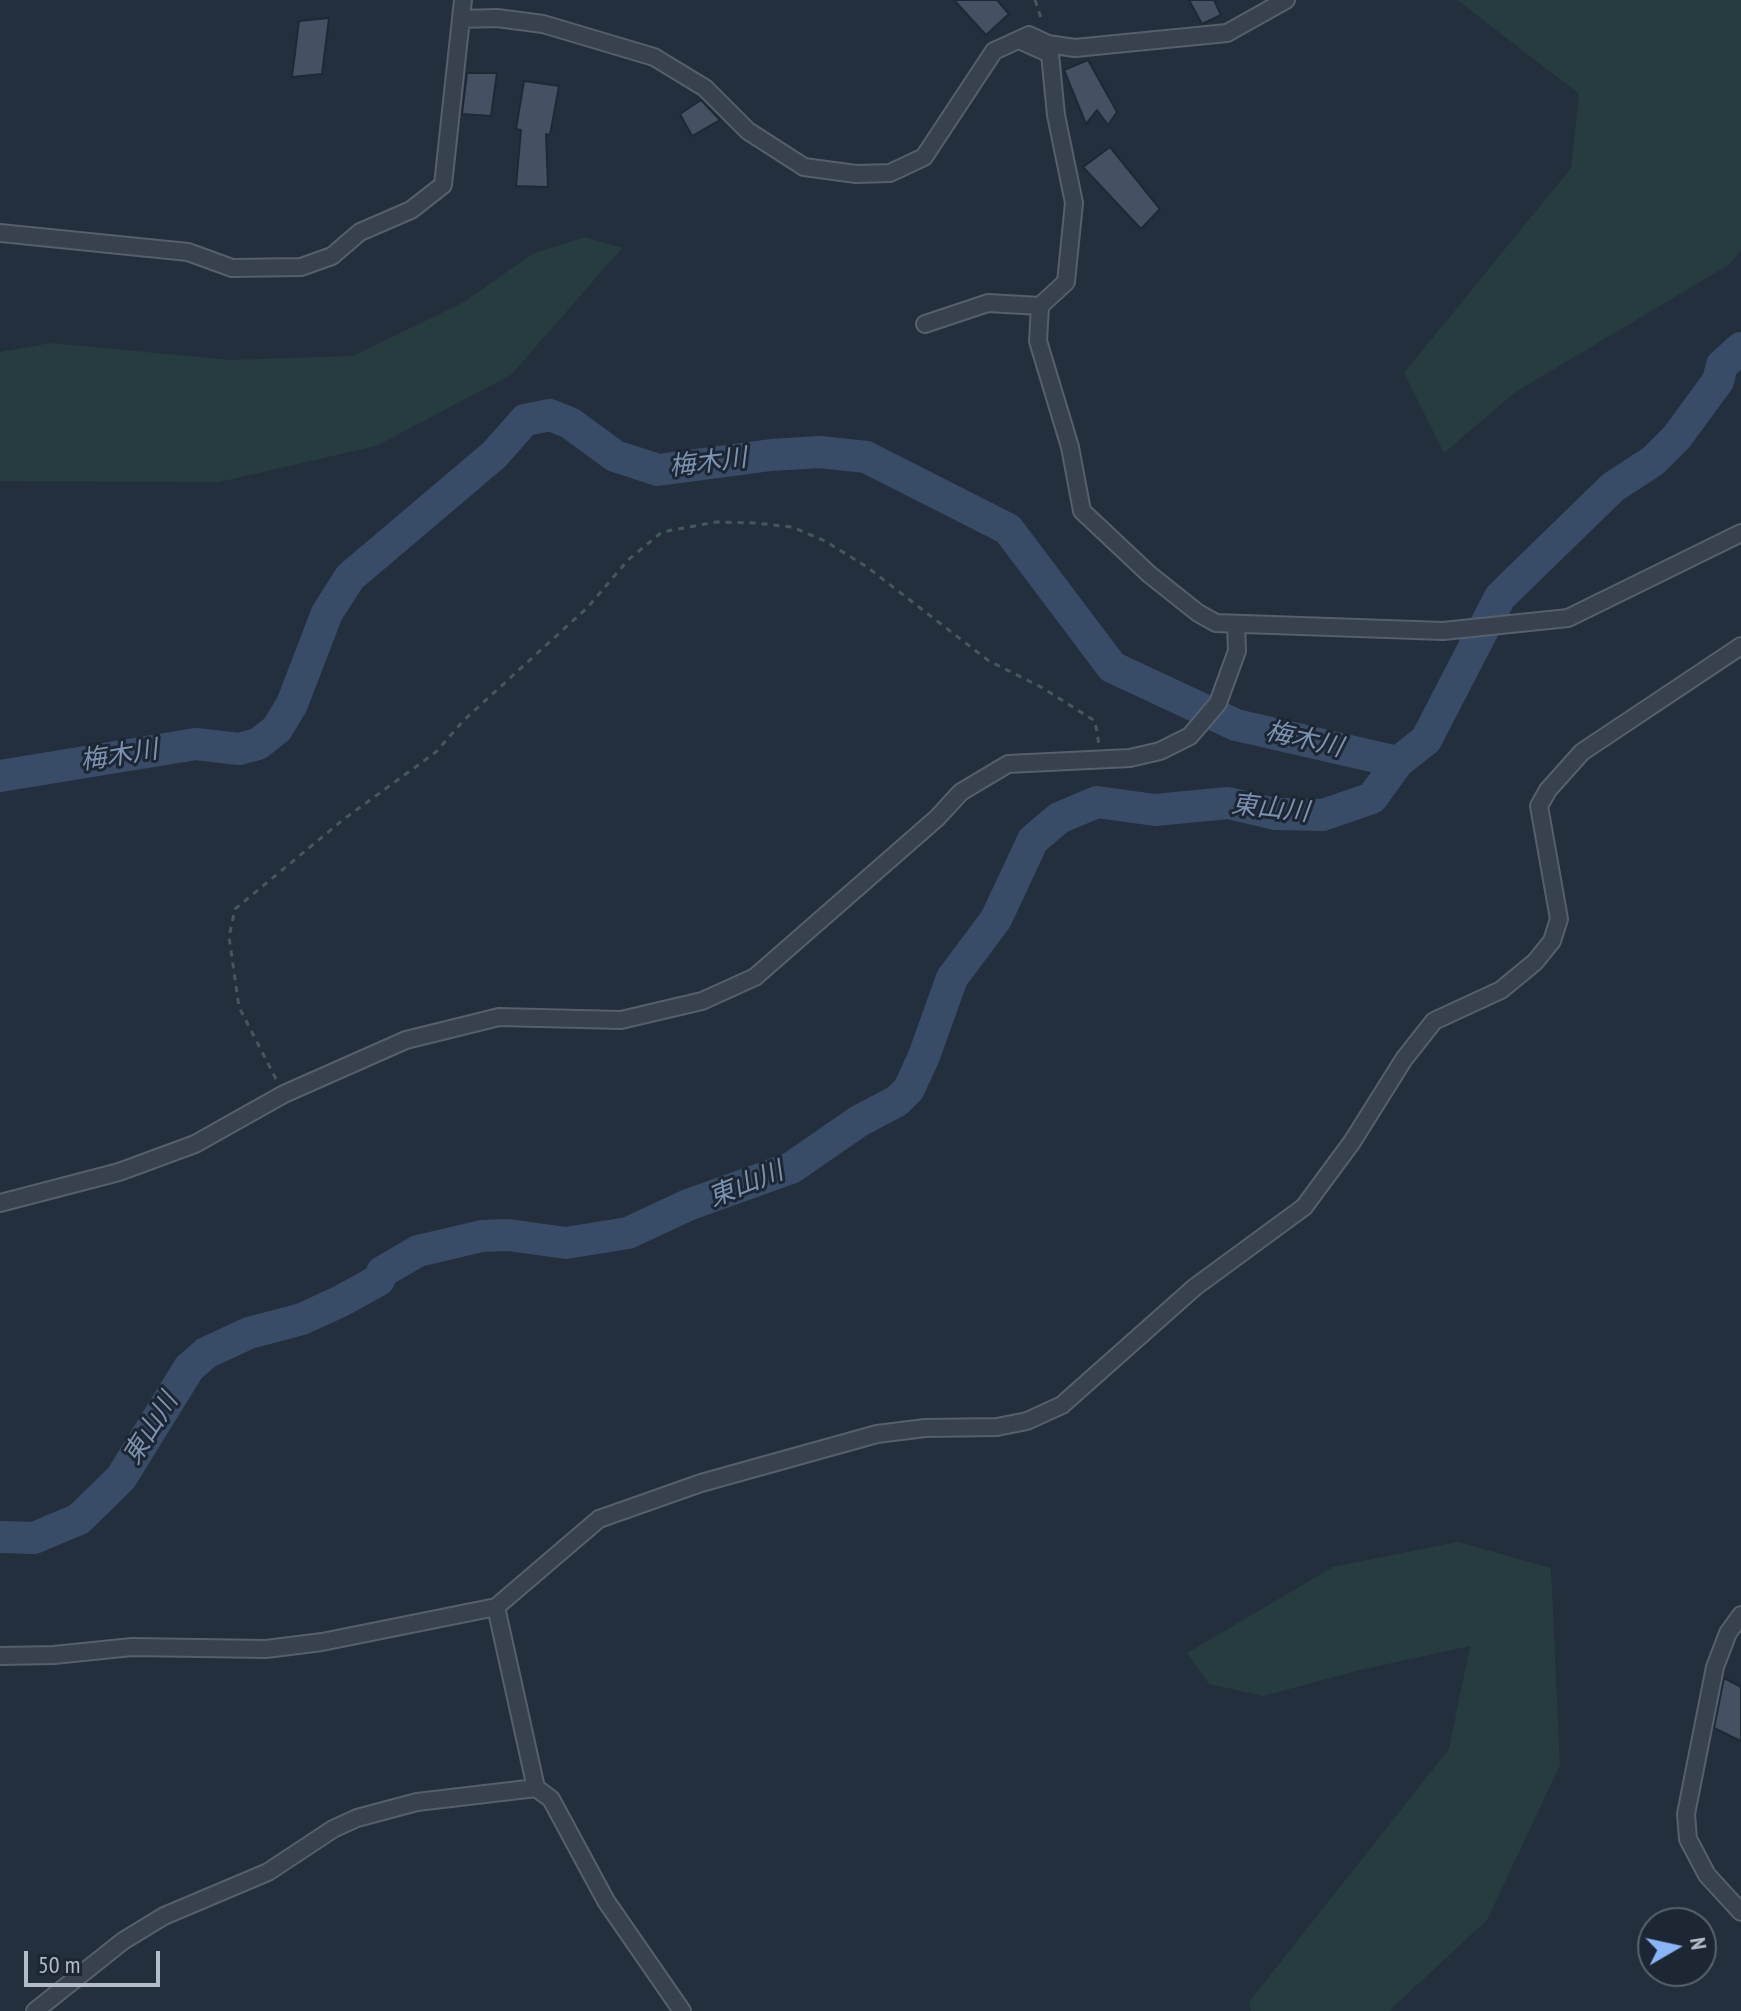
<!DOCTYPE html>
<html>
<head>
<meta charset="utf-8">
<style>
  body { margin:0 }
  #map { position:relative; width:1741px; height:2011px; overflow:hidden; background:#242f3e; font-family:"PT Sans Narrow",sans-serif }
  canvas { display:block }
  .north { position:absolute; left:1637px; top:1907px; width:80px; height:80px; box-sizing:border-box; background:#1d2633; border:2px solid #59626f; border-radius:50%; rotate:81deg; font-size:22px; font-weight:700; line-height:32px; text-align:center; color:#b4bcc9 }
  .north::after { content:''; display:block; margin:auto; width:28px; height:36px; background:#8ab4f8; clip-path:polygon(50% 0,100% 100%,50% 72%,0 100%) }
  .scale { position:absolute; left:24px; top:1951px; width:136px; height:36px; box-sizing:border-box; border:4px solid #b4bcc9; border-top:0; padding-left:10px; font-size:24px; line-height:28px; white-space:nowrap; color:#b4bcc9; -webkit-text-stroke:6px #1d2633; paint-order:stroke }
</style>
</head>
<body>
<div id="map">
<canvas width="1741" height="2011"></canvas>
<div class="north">N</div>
<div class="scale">50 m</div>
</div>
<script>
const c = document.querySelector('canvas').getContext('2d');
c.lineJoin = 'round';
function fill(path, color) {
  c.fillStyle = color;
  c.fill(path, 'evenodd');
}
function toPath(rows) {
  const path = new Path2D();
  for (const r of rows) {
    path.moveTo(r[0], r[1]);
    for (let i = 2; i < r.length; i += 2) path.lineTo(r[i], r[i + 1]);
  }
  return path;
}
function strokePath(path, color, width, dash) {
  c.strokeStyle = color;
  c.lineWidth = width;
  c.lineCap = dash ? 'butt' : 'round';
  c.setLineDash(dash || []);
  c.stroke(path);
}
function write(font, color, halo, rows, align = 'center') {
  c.font = font + ' "PT Sans Narrow","Noto Sans JP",sans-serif';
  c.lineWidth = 6;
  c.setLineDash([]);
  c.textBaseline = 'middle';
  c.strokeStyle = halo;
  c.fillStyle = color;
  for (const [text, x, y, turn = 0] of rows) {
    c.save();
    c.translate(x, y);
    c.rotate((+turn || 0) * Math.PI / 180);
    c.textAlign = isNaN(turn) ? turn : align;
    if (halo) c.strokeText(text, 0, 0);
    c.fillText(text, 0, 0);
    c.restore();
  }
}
const green = toPath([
  [1457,0,1741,0,1741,250,1730,264,1514,393,1444,453,1404,373,1571,168,1579,94],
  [585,237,622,248,511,375,376,446,219,482,0,481,0,352,51,343,229,360,353,356,464,302,532,254],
  [1458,1542,1551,1568,1560,1765,1487,1920,1389,2011,1251,2011,1249,2002,1449,1749,1470,1646,1360,1670,1263,1696,1209,1684,1187,1653,1333,1567]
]);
const river = toPath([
  [0,776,196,744,239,749,258,744,277,729,292,704,327,613,350,577,494,455,525,420,550,415,570,423,615,456,658,470,771,455,820,452,866,457,1008,529,1112,667,1236,725,1398,762],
  [0,1537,34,1538,79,1519,121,1478,189,1368,206,1353,249,1333,302,1319,341,1301,379,1280,382,1272,418,1251,482,1236,508,1235,566,1243,628,1233,688,1205,791,1168,859,1121,897,1101,909,1089,924,1056,952,978,996,919,1033,840,1059,818,1097,802,1155,810,1228,803,1275,814,1323,815,1372,798,1398,762,1426,740,1500,597,1613,487,1653,461,1677,437,1718,381,1722,365,1741,348]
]);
const building = toPath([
  [954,0,997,0,1009,14,986,35,954,0],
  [1189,0,1214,0,1221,15,1202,24,1189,0],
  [329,18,322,74,292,77,299,21,329,18],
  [1088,60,1117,112,1108,125,1097,110,1086,124,1064,70,1088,60],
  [467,73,497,73,491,116,462,114,467,73],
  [524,81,559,86,550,135,546,134,548,187,516,186,521,130,516,129,524,81],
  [701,100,720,120,692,136,680,114,701,100],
  [1110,147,1160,209,1141,229,1083,167,1110,147],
  [1724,1678,1741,1687,1741,1741,1714,1728,1724,1678]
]);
const path = toPath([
  [1035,0,1042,21],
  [276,1079,239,1007,229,937,235,909,344,819,436,752,464,720,588,607,628,560,662,532,716,522,755,523,792,527,825,541,867,567,989,661,1041,687,1095,721,1099,745]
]);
const minor = toPath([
  [461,19,497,18,543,24,654,57,705,88,748,131,804,167,856,174,890,173,924,157,994,51,1029,35,1048,44,1075,48,1227,33,1286,0],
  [1019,40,1050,54,1056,115,1074,203,1066,282,1040,306,1038,341,1070,447,1082,511,1149,574,1198,613,1216,623,1443,631,1568,618,1741,533],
  [0,233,188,252,232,268,301,267,332,256,360,232,411,210,443,185,463,0],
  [925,324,988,303,1040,306],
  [0,1203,119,1172,195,1144,284,1094,406,1040,499,1017,621,1020,702,1001,755,977,937,818,961,792,1008,764,1130,758,1160,751,1190,736,1218,703,1237,651,1236,624],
  [496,1607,536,1788],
  [1741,1615,1728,1633,1715,1667,1686,1814,1688,1839,1707,1875,1741,1912],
  [0,1656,54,1655,132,1647,266,1649,322,1642,496,1607,599,1519,701,1483,877,1434,925,1428,997,1427,1027,1421,1062,1405,1195,1287,1304,1207,1352,1142,1404,1059,1434,1021,1501,990,1535,962,1552,941,1559,919,1539,806,1548,790,1582,752,1741,646],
  [35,2011,123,1941,164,1916,268,1872,333,1829,357,1818,417,1802,536,1788,551,1799,606,1901,682,2011]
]);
const waterNames = [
  ["梅木川",708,463,-7],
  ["梅木川",1304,740,13],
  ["梅木川",119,756,-9],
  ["東山川",1270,809,6],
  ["東山川",746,1185,-22],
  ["東山川",151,1429,-58]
];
fill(green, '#263c3f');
strokePath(river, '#394c67', 32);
fill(building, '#455162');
strokePath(building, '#1f2835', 2);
strokePath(minor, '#565f6c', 20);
strokePath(path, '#44595c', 3, [6, 6]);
strokePath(minor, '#38414e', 16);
write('italic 26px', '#7c92b1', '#1d2633', waterNames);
</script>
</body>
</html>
